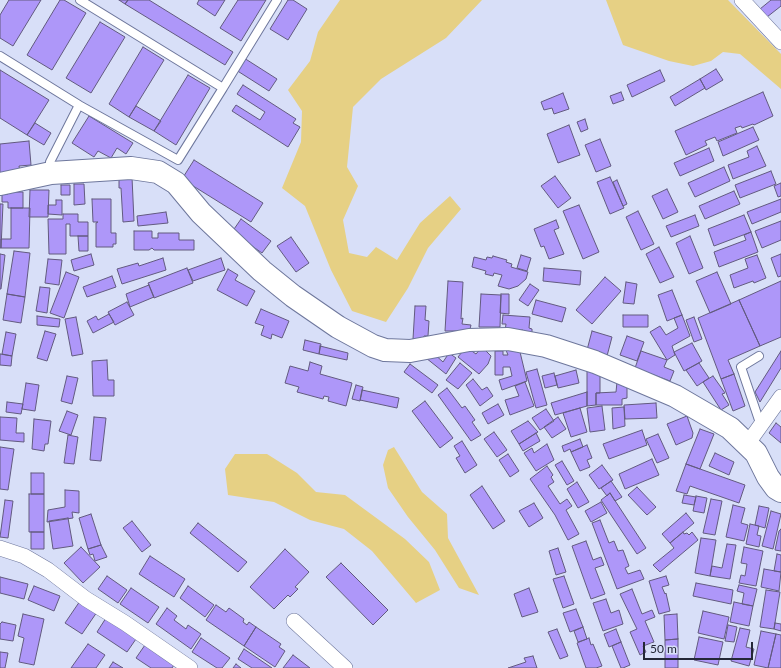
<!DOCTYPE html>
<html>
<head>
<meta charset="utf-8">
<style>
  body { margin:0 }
  #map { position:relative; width:781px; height:668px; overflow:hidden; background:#d8dff8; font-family:Lato,sans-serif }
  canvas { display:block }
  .scale { position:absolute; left:643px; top:642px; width:110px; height:18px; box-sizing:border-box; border:2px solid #242737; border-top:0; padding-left:5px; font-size:12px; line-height:14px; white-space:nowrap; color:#242737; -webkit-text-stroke:3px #d8dff8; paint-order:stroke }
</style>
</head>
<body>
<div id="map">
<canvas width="781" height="668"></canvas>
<div class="scale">50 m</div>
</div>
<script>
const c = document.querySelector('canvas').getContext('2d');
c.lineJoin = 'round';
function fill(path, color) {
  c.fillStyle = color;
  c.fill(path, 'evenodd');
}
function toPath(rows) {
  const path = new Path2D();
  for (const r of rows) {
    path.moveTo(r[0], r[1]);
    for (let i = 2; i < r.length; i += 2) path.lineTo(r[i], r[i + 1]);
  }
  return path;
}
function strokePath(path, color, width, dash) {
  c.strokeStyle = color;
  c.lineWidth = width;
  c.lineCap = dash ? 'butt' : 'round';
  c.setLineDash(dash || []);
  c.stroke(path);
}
const green = toPath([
  [340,0,482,0,446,38,381,79,353,107,347,167,358,186,343,220,349,253,367,257,376,247,397,260,420,223,450,196,461,209,428,248,408,288,386,322,352,311,331,270,305,206,282,188,301,142,302,111,288,90,310,61,318,32],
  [606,0,728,0,781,54,781,89,740,54,723,52,711,61,693,66,669,61,623,45],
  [394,447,422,492,447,514,448,538,479,595,459,588,435,550,408,517,388,488,383,465,388,450],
  [235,454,267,454,297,473,316,492,345,495,405,539,429,562,440,590,416,603,372,551,344,529,310,520,274,502,228,495,225,469]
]);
const building = toPath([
  [9,0,41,0,13,46,0,38,0,15,9,0],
  [60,0,64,0,86,13,52,70,27,55,60,0],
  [119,0,128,0,125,4,119,0],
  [128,0,149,0,233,52,225,65,125,4,128,0],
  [199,0,225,0,215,16,197,4,199,0],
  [238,0,266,0,241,41,220,28,238,0],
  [288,0,293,0,307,9,288,40,270,29,288,0],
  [771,0,781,0,781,6,767,17,760,9,771,0],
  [100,22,125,37,91,93,66,78,100,22],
  [143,47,164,60,129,117,109,104,143,47],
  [244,58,277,79,269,91,236,70,244,58],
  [716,69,723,80,706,90,700,79,716,69],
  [0,70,49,100,27,135,0,118,0,70],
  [660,70,665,81,632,97,627,85,660,70],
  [188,75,210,88,176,145,154,131,188,75],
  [700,79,705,88,675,106,670,97,700,79],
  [243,85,296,119,293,123,300,127,288,147,232,111,236,105,260,120,265,112,237,94,243,85],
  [621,92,624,100,613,104,610,96,621,92],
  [763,92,773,116,754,125,753,124,742,128,741,126,735,128,737,133,717,141,715,137,705,141,707,145,686,155,675,131,763,92],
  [563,93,569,109,554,114,552,108,544,110,541,102,563,93],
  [136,106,161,121,154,131,129,117,136,106],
  [89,116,133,143,126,154,117,148,111,158,98,151,94,157,72,143,89,116],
  [585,119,588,129,581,132,577,122,585,119],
  [35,123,51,133,44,145,27,135,35,123],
  [569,125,580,155,558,163,547,134,569,125],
  [753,127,759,140,723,156,718,142,753,127],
  [600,139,611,166,596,172,585,145,600,139],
  [29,141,31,165,19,166,20,172,0,173,0,144,29,141],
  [757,146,766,166,733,179,728,165,749,157,747,151,757,146],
  [709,148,714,161,680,176,674,163,709,148],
  [194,160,263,203,251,222,182,179,194,160],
  [724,167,730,181,695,197,688,183,724,167],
  [771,171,776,184,740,198,735,185,771,171],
  [555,176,571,198,558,208,541,186,555,176],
  [132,177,134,221,123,222,121,188,119,188,119,178,132,177],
  [610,177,624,208,610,214,597,182,610,177],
  [617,180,627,204,623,206,613,182,617,180],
  [781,183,781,196,778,197,774,186,781,183],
  [74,184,84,184,85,204,74,205,74,184],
  [61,185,70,185,70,195,61,195,61,185],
  [667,189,678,212,663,219,652,196,667,189],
  [30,190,49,190,48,217,29,217,30,190],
  [734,191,740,204,705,219,699,206,734,191],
  [8,192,23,192,23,208,8,208,8,202,2,202,2,194,8,194,8,192],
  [92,199,111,199,111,233,116,233,116,244,113,244,113,247,96,247,96,223,98,222,93,222,92,199],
  [781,199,781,212,752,224,747,212,781,199],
  [56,200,62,200,62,215,48,214,48,205,56,205,56,200],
  [0,204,3,204,1,248,0,248,0,204],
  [579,205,599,252,583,259,563,211,579,205],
  [11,208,30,208,29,248,1,248,1,239,11,239,11,208],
  [638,211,654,244,641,250,626,217,638,211],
  [166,212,168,223,138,226,137,216,166,212],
  [63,214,78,214,78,222,88,222,88,236,70,236,70,224,66,224,66,254,49,254,48,219,63,219,63,214],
  [695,215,699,226,671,237,666,226,695,215],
  [744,215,751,232,714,246,708,229,744,215],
  [241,219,271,241,262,253,232,232,241,219],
  [556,220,559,228,554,230,564,254,549,259,544,246,541,247,534,229,556,220],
  [781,221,781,240,762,248,755,231,781,221],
  [134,231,152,231,152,238,158,238,158,233,179,233,179,240,194,240,194,250,154,250,152,248,149,250,134,250,134,231],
  [751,232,758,252,719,267,714,252,746,240,744,235,751,232],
  [78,236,88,236,88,251,79,251,78,236],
  [690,236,703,268,689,274,676,243,690,236],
  [291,237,309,263,296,272,277,246,291,237],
  [659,247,674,277,660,283,646,254,659,247],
  [14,251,30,253,25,297,7,294,14,251],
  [0,254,5,255,1,289,0,289,0,254],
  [91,254,94,265,74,271,71,260,91,254],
  [781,254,781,276,778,277,771,258,781,254],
  [521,255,531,258,527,271,517,268,521,255],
  [757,255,766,278,754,283,753,281,734,288,730,275,748,268,745,259,757,255],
  [493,256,507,260,506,262,512,264,511,267,528,272,526,279,518,286,509,289,498,286,502,275,494,273,493,276,485,274,486,271,472,267,474,257,486,260,487,257,492,258,493,256],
  [163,258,166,270,122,284,117,269,138,263,139,266,163,258],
  [221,258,225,270,193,281,188,270,221,258],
  [48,259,62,260,59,285,45,283,48,259],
  [187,268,193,283,154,298,148,283,187,268],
  [544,268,581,271,580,285,543,281,544,268],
  [228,269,238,275,235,280,255,291,247,306,217,290,228,269],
  [66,272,79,277,64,318,50,313,66,272],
  [717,272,731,304,710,313,696,281,717,272],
  [112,276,116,287,87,297,83,287,112,276],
  [605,277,621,291,592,324,576,310,605,277],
  [448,281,463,282,461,319,463,318,462,324,471,325,470,329,462,331,445,331,448,281],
  [781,281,781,337,760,346,739,300,781,281],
  [626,282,637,284,634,304,623,303,626,282],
  [530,284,539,290,528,306,519,300,530,284],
  [149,285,154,297,130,307,126,294,149,285],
  [40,287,50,288,47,313,36,311,40,287],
  [672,290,682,315,667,321,658,295,672,290],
  [7,294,25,297,21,323,3,320,7,294],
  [481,294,501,295,500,327,479,327,481,294],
  [501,294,509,294,509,314,500,313,501,294],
  [536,300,566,308,562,322,532,314,536,300],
  [739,300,760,346,728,360,734,374,721,379,698,318,739,300],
  [127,302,134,315,115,325,108,312,127,302],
  [415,306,426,306,425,320,429,321,428,336,424,336,423,339,413,339,415,306],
  [261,309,289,321,282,338,272,334,271,339,261,335,264,326,255,323,261,309],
  [109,314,114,322,93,333,87,321,96,316,98,320,109,314],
  [503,315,530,317,529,328,532,329,532,334,523,333,523,330,517,330,505,331,506,324,502,324,503,315],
  [623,315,648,315,648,327,623,327,623,315],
  [682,315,690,336,672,346,675,355,667,360,650,332,660,326,666,335,678,328,674,318,682,315],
  [37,316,60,319,59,327,37,325,37,316],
  [76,317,83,354,72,356,65,319,76,317],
  [694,317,702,339,694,342,686,320,694,317],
  [45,331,56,334,47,361,37,358,45,331],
  [592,331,612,337,607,356,587,350,592,331],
  [6,332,16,334,12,356,2,354,6,332],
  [627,336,644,342,637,361,620,355,627,336],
  [305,340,321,344,319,354,303,350,305,340],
  [692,343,702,361,684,371,674,352,692,343],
  [320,346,348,353,347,360,319,354,320,346],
  [466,347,476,354,482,347,491,356,488,364,479,374,458,357,466,347],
  [506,350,520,352,527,381,502,390,499,380,512,376,510,367,503,367,503,375,495,375,495,351,503,351,503,355,508,355,506,350],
  [641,351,667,360,664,367,674,371,670,381,635,368,641,351],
  [781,351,781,368,760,402,755,392,781,351],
  [432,352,443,362,449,353,456,358,446,374,426,358,432,352],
  [0,354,12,356,11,366,0,365,0,354],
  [107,360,108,380,114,380,114,396,93,396,92,361,107,360],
  [310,362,322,366,320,374,352,383,346,406,328,401,329,397,324,396,323,399,297,392,299,387,285,383,290,366,308,371,310,362],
  [460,363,472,373,458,389,446,380,460,363],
  [699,363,709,378,697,386,686,370,699,363],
  [410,364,438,385,432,393,404,372,410,364],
  [537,369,547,405,536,408,526,372,537,369],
  [576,370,579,383,558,388,555,376,576,370],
  [587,370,600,375,600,393,596,393,596,405,587,406,587,370],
  [554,373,557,385,545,388,542,376,554,373],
  [734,374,745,406,733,411,721,379,734,374],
  [67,376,78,378,72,404,61,401,67,376],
  [713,376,725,393,722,394,729,405,721,410,703,382,713,376],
  [473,379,482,390,487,387,493,396,480,406,466,385,473,379],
  [525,382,534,406,510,415,505,400,519,396,515,386,525,382],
  [617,382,627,386,627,398,622,399,622,405,596,405,596,393,616,392,617,382],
  [26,383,39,385,35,411,22,409,26,383],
  [356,385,363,387,360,401,352,399,356,385],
  [447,388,462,408,465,406,475,420,472,422,481,435,471,441,438,395,447,388],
  [362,390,399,398,397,408,360,400,362,390],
  [587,392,587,406,555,415,551,403,587,392],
  [425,401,453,438,440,448,412,411,425,401],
  [7,402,23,404,21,414,6,412,7,402],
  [656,403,657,418,625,419,624,405,656,403],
  [498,404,504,415,488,424,482,413,498,404],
  [602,406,605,430,590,432,587,408,602,406],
  [624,407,625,426,613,429,612,408,624,407],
  [580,408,587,432,571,437,563,413,580,408],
  [546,409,554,421,540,430,532,418,546,409],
  [67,411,78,415,71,435,59,431,67,411],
  [687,416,693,433,692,438,676,445,667,424,687,416],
  [0,417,17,418,16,433,24,433,24,442,0,440,0,417],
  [94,417,106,418,101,461,90,460,94,417],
  [558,417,566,429,552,438,544,427,558,417],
  [34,419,51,421,48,444,45,444,44,451,32,449,34,419],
  [528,421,538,432,519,444,511,431,528,421],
  [776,423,781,427,781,443,769,433,776,423],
  [700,429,714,434,700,469,686,464,700,429],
  [642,430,647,445,609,459,603,444,642,430],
  [494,432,507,450,497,457,484,439,494,432],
  [536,433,540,441,523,451,519,444,536,433],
  [658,434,669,458,657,463,646,439,658,434],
  [68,435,78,437,74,464,64,463,68,435],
  [580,439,583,447,571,452,570,449,564,452,562,446,580,439],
  [462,441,477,465,465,473,456,458,460,456,454,446,462,441],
  [547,444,554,460,536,471,524,453,532,448,534,453,547,444],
  [587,445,592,458,587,460,590,467,580,471,571,452,587,445],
  [0,447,14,449,8,490,0,489,0,447],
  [715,453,734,462,729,475,709,466,715,453],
  [508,454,519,471,510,477,499,460,508,454],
  [652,459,659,475,625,489,619,474,652,459],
  [562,461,574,481,567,485,555,465,562,461],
  [686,464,745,485,739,503,690,486,687,494,676,491,686,464],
  [602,465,613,480,599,489,589,475,602,465],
  [547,466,553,475,551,477,554,482,548,486,560,504,567,499,572,506,566,510,579,534,568,540,555,515,530,479,547,466],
  [31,473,44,473,44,494,31,494,31,473],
  [611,481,622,497,615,501,610,493,607,496,601,488,611,481],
  [577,482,589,502,578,508,567,489,577,482],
  [482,486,505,521,493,529,470,495,482,486],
  [637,487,656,507,647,515,628,495,637,487],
  [65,490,79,491,79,513,72,512,73,518,47,522,48,510,65,507,65,490],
  [610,493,646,548,637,554,601,500,610,493],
  [29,494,44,494,44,532,29,532,29,494],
  [684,495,696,497,694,505,682,503,684,495],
  [696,496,707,498,704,513,693,511,696,496],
  [711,499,722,501,715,535,703,533,711,499],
  [5,500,13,501,8,538,0,537,5,500],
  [601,502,607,513,591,522,585,511,601,502],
  [534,503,543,518,529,527,519,511,534,503],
  [733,505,745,508,741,523,748,525,744,541,726,537,733,505],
  [759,506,769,508,765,528,755,525,759,506],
  [771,511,781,514,773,549,762,546,771,511],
  [686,513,694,523,670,543,662,534,686,513],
  [91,514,101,545,88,549,79,518,91,514],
  [68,518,73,546,53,549,49,521,68,518],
  [600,520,609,543,614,541,618,551,623,550,629,566,625,568,628,574,640,570,644,579,617,589,592,523,600,520],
  [132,521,151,545,142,552,123,528,132,521],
  [198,523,247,562,238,572,190,533,198,523],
  [750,524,759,526,757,535,761,536,759,547,746,544,750,524],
  [781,529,781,551,775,550,779,531,781,529],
  [31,532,44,532,44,549,31,549,31,532],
  [683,532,684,534,687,533,689,535,692,532,698,540,660,572,653,565,674,548,670,543,683,532],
  [701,538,716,540,710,576,695,573,701,538],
  [586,541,593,560,601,557,604,565,595,568,605,594,591,599,572,546,586,541],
  [727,544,736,545,730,579,710,576,712,566,722,568,727,544],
  [101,545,107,557,95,561,93,554,90,555,88,549,101,545],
  [81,547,100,567,83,583,64,563,81,547],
  [744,547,763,551,756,586,739,583,741,575,745,576,747,564,741,563,744,547],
  [558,548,566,572,556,575,549,551,558,548],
  [285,549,309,572,295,587,298,589,290,597,288,595,274,609,250,587,285,549],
  [777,554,781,555,781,572,774,571,777,554],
  [150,556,185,579,174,597,139,574,150,556],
  [341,563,388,610,373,625,326,577,341,563],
  [764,569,781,572,779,591,761,587,764,569],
  [107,576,127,590,118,603,98,589,107,576],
  [564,576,574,604,563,608,553,579,564,576],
  [666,576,669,585,662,587,665,594,666,593,670,611,659,614,649,581,666,576],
  [0,577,28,584,24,599,0,593,0,577],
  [696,583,733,590,731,604,693,596,696,583],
  [739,585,757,589,753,606,742,604,744,593,737,591,739,585],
  [34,586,60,596,54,611,28,600,34,586],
  [188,586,214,605,205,617,180,598,188,586],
  [131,588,159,607,148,623,120,604,131,588],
  [529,588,538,612,522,617,514,594,529,588],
  [632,589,642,614,652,610,655,617,645,621,654,642,643,646,646,652,640,655,630,632,637,629,620,594,632,589],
  [766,590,780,592,774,629,760,627,766,590],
  [606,599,611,613,619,610,623,624,603,631,593,603,606,599],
  [80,601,97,612,82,634,65,623,80,601],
  [734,602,753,606,749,626,730,622,734,602],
  [216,605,226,612,229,608,244,619,243,622,247,625,249,622,256,627,244,646,206,620,216,605],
  [167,608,177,616,174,620,186,629,188,625,201,634,191,649,156,624,167,608],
  [576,609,583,627,570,632,563,613,576,609],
  [703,611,729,617,724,639,698,633,703,611],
  [23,614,44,619,34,665,19,662,24,638,18,636,23,614],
  [677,614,678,639,665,640,664,615,677,614],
  [106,618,136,639,127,652,97,632,106,618],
  [2,622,16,625,13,641,0,639,0,624,2,622],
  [775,623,781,624,781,631,774,629,775,623],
  [728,625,737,627,734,642,725,641,728,625],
  [256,627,281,644,279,647,285,651,275,667,244,646,256,627],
  [583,627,587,639,578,642,574,631,583,627],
  [740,628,750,630,746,647,754,649,749,666,731,661,740,628],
  [557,629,568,656,560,659,548,632,557,629],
  [616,629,621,642,609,647,604,634,616,629],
  [761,631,776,634,768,668,754,665,761,631],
  [776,634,781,635,781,668,768,668,776,634],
  [699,637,723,642,718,665,694,660,699,637],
  [201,638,230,658,222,668,217,668,192,652,201,638],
  [589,638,591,645,593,644,602,666,596,668,586,668,577,643,589,638],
  [678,639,678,668,665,668,665,640,678,639],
  [621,642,630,665,623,668,621,668,612,646,621,642],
  [88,644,105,655,96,668,71,668,88,644],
  [145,645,174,665,172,668,151,668,136,658,145,645],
  [244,649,272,668,252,668,238,659,244,649],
  [0,652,8,653,5,668,0,668,0,652],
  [293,655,310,668,283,668,293,655],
  [533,656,537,668,508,668,526,662,524,658,533,656],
  [113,662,123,668,109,668,113,662],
  [236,664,241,668,233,668,236,664]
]);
const lane = toPath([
  [0,56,79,105,50,162,51,172],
  [223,88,277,0],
  [79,105,178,160,223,88,80,0],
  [759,356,741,367,761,426]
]);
const street = toPath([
  [742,0,781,42],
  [748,443,781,397],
  [0,548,24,556,48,570,86,599,125,623,190,668],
  [294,621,345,668]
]);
const secondary = toPath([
  [0,184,51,173,131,168,158,172,176,183,201,213,262,271,293,296,338,327,373,346,385,350,410,351,469,340,508,339,546,346,595,362,675,396,730,428,756,453,768,477,776,488,781,491]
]);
fill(green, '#e6d084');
fill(building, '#ae97f9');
strokePath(building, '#625a7f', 1);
strokePath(lane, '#6e779c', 10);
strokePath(street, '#6e779c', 16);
strokePath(secondary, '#6e779c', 24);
strokePath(lane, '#fff', 8);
strokePath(street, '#fff', 15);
strokePath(secondary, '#fff', 22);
</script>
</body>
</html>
